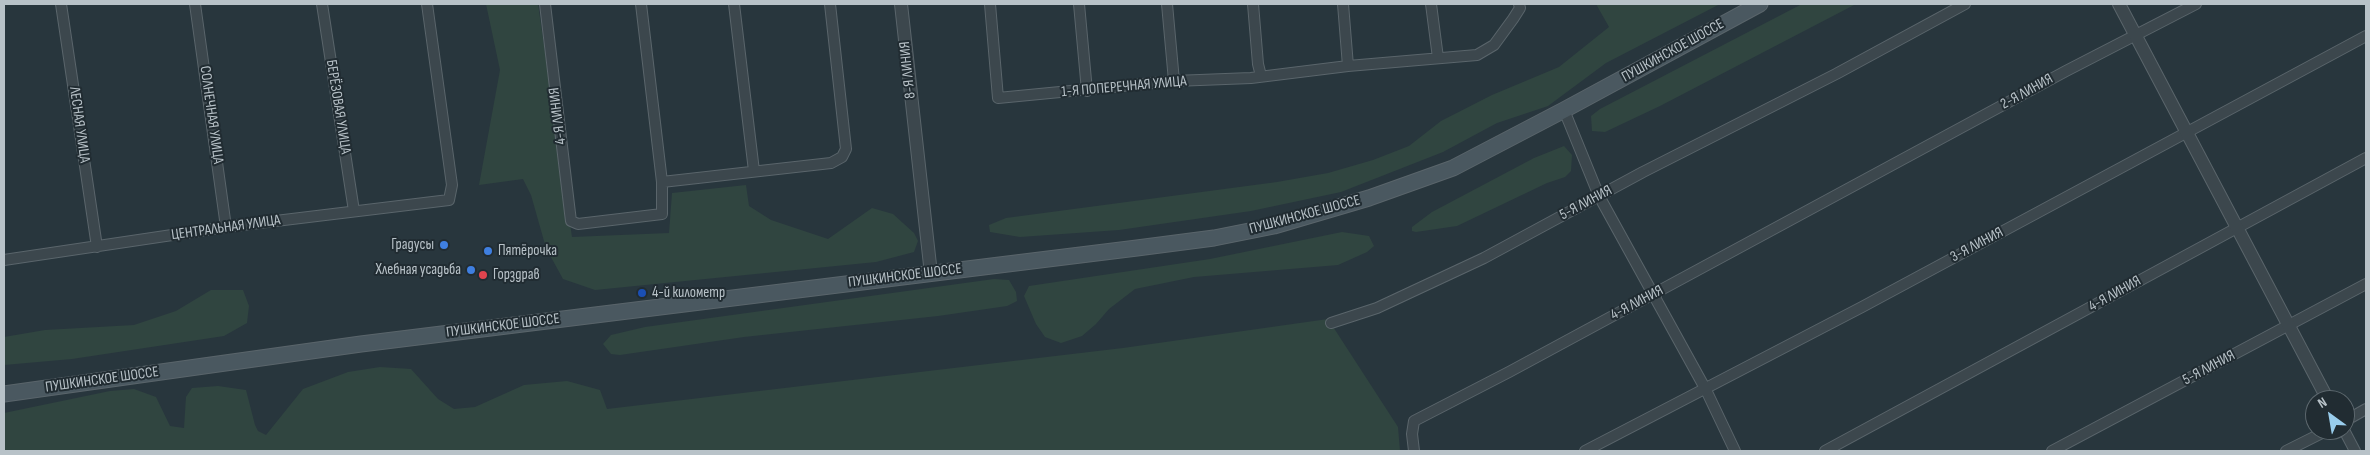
<!DOCTYPE html>
<html>
<head>
<meta charset="utf-8">
<style>
  body { margin:0 }
  #map { position:relative; width:2370px; height:455px; overflow:hidden; background:#28363d; font-family:"Sofia Sans Condensed",sans-serif }
  canvas { display:block }
  .frame { position:absolute; inset:0; border:5px solid #b8c2c8; pointer-events:none }
  .north { position:absolute; left:2305px; top:390px; width:50px; height:50px; box-sizing:border-box; background:#212c32; border:1px solid #5d686e; border-radius:50%; rotate:328deg; font-size:14px; font-weight:700; line-height:20px; text-align:center; color:#b8c2c8 }
  .north::after { content:''; display:block; margin:auto; width:18px; height:22px; background:#99cdec; clip-path:polygon(50% 0,100% 100%,50% 72%,0 100%) }
</style>
</head>
<body>
<div id="map">
<canvas width="2370" height="455"></canvas>
<div class="frame"></div>
<div class="north">N</div>
</div>
<script>
const c = document.querySelector('canvas').getContext('2d');
c.lineJoin = 'round';
function fill(path, color) {
  c.fillStyle = color;
  c.fill(path, 'evenodd');
}
function toPath(rows) {
  const path = new Path2D();
  for (const r of rows) {
    path.moveTo(r[0], r[1]);
    for (let i = 2; i < r.length; i += 2) path.lineTo(r[i], r[i + 1]);
  }
  return path;
}
function strokePath(path, color, width, dash) {
  c.strokeStyle = color;
  c.lineWidth = width;
  c.lineCap = dash ? 'butt' : 'round';
  c.setLineDash(dash || []);
  c.stroke(path);
}
function write(font, color, halo, rows, align = 'center') {
  c.font = font + ' "Sofia Sans Condensed",sans-serif';
  c.lineWidth = 4;
  c.setLineDash([]);
  c.textBaseline = 'middle';
  c.strokeStyle = halo;
  c.fillStyle = color;
  for (const [text, x, y, turn = 0] of rows) {
    c.save();
    c.translate(x, y);
    c.rotate((+turn || 0) * Math.PI / 180);
    c.textAlign = isNaN(turn) ? turn : align;
    if (halo) c.strokeText(text, 0, 0);
    c.fillText(text, 0, 0);
    c.restore();
  }
}
const green = toPath([
  [486,4,538,4,572,237,669,233,672,193,746,185,749,206,771,220,828,239,872,208,893,214,914,233,918,241,914,252,876,262,595,290,563,279,546,248,531,195,523,179,479,185,500,70],
  [1596,4,1720,4,1606,63,1548,106,1497,123,1443,152,1341,192,1251,211,1119,230,1020,237,990,232,989,225,1006,218,1277,182,1328,173,1373,160,1409,146,1441,121,1492,95,1559,67,1609,27],
  [1802,4,1856,4,1660,106,1605,132,1592,131,1591,116,1600,109],
  [1564,146,1572,155,1571,171,1565,177,1547,183,1457,226,1416,232,1412,231,1412,227,1432,212,1534,158],
  [1342,232,1369,236,1374,246,1367,252,1338,265,1194,277,1135,289,1109,309,1096,324,1082,336,1061,343,1045,337,1036,324,1024,296,1029,286,1210,259],
  [994,279,1009,280,1016,292,1017,301,1007,306,938,316,744,337,620,355,611,354,603,344,611,335,645,327],
  [211,290,243,290,249,306,247,323,224,336,72,359,4,365,4,337,45,330,134,325,176,311],
  [1328,319,1398,427,1400,451,4,451,4,413,110,391,134,389,156,397,170,426,184,428,186,397,192,388,218,386,246,390,255,425,258,431,266,435,303,389,348,372,380,367,411,369,438,399,454,409,475,407,524,385,567,381,600,390,607,409,1123,348]
]);
const minor = toPath([
  [61,4,97,247],
  [195,4,226,227],
  [322,4,354,211],
  [545,4,570,213,571,221,578,224,662,214,662,182,641,4],
  [734,4,754,171],
  [990,4,998,98,1174,81,1251,78,1348,66,1477,55,1494,45,1513,19,1520,8,1519,4],
  [1079,4,1087,91],
  [1167,4,1174,81],
  [1253,4,1258,64,1261,76],
  [1343,4,1348,66],
  [1431,4,1438,58],
  [1564,110,1599,196,1706,390,1735,451],
  [662,182,831,163,842,157,846,149,830,4],
  [4,260,226,227,449,200,452,185,427,4],
  [1331,323,1377,308,1484,258,1643,172,1836,74,1965,4],
  [2345,421,2366,409],
  [2344,430,2355,451],
  [1414,451,1412,434,1414,421,1509,372,2066,71,2196,4],
  [1585,451,1862,307,2366,36],
  [1825,451,2366,158],
  [2052,451,2366,284],
  [2286,451,2328,430]
]);
const tertiary = toPath([
  [901,4,931,274],
  [2119,4,2328,400]
]);
const secondary = toPath([
  [4,394,361,344,1137,248,1214,238,1274,226,1369,198,1453,168,1564,110,1760,4]
]);
const markers = [
  [444,245,5,"#3f7fe0"],
  [488,251,5,"#3f7fe0"],
  [471,270,5,"#3f7fe0"],
  [483,275,5,"#e0444e"],
  [642,293,5,"#1a4fb4"]
];
const streetNames = [
  ["ПУШКИНСКОЕ ШОССЕ",1673,51,-29],
  ["8-Я ЛИНИЯ",908,70,-96],
  ["1-Я ПОПЕРЕЧНАЯ УЛИЦА",1124,87,-5],
  ["2-Я ЛИНИЯ",2027,92,-29],
  ["БЕРЁЗОВАЯ УЛИЦА",338,107,81],
  ["СОЛНЕЧНАЯ УЛИЦА",211,115,82],
  ["4-Я ЛИНИЯ",558,116,-97],
  ["ЛЕСНАЯ УЛИЦА",79,125,82],
  ["5-Я ЛИНИЯ",1586,203,-28],
  ["ПУШКИНСКОЕ ШОССЕ",1305,215,-15],
  ["ЦЕНТРАЛЬНАЯ УЛИЦА",226,228,-8],
  ["3-Я ЛИНИЯ",1977,245,-28],
  ["ПУШКИНСКОЕ ШОССЕ",905,276,-7],
  ["4-Я ЛИНИЯ",2115,294,-29],
  ["4-Я ЛИНИЯ",1637,303,-28],
  ["ПУШКИНСКОЕ ШОССЕ",503,326,-7],
  ["5-Я ЛИНИЯ",2209,368,-28],
  ["ПУШКИНСКОЕ ШОССЕ",102,380,-8]
];
const poiNames = [
  ["Градусы",434,245,"right"],
  ["Пятёрочка",498,251],
  ["Хлебная усадьба",461,270,"right"],
  ["Горздрав",493,275],
  ["4-й километр",652,293]
];
fill(green, '#304540');
strokePath(minor, '#5a656b', 12);
strokePath(tertiary, '#5a656b', 14);
strokePath(secondary, '#5a656b', 17);
strokePath(minor, '#3c474d', 10);
strokePath(tertiary, '#3c474d', 12);
strokePath(secondary, '#4a5860', 15);
for (const [x, y, r, color] of markers) {
  const dot = new Path2D();
  dot.arc(x, y, r, 0, 2 * Math.PI);
  c.fillStyle = color;
  c.fill(dot);
  strokePath(dot, '#212c32', 2);
}
write('15px', '#b8c2c8', '#212c32', streetNames);
write('15px', '#b8c2c8', '#212c32', poiNames, 'left');
</script>
</body>
</html>
